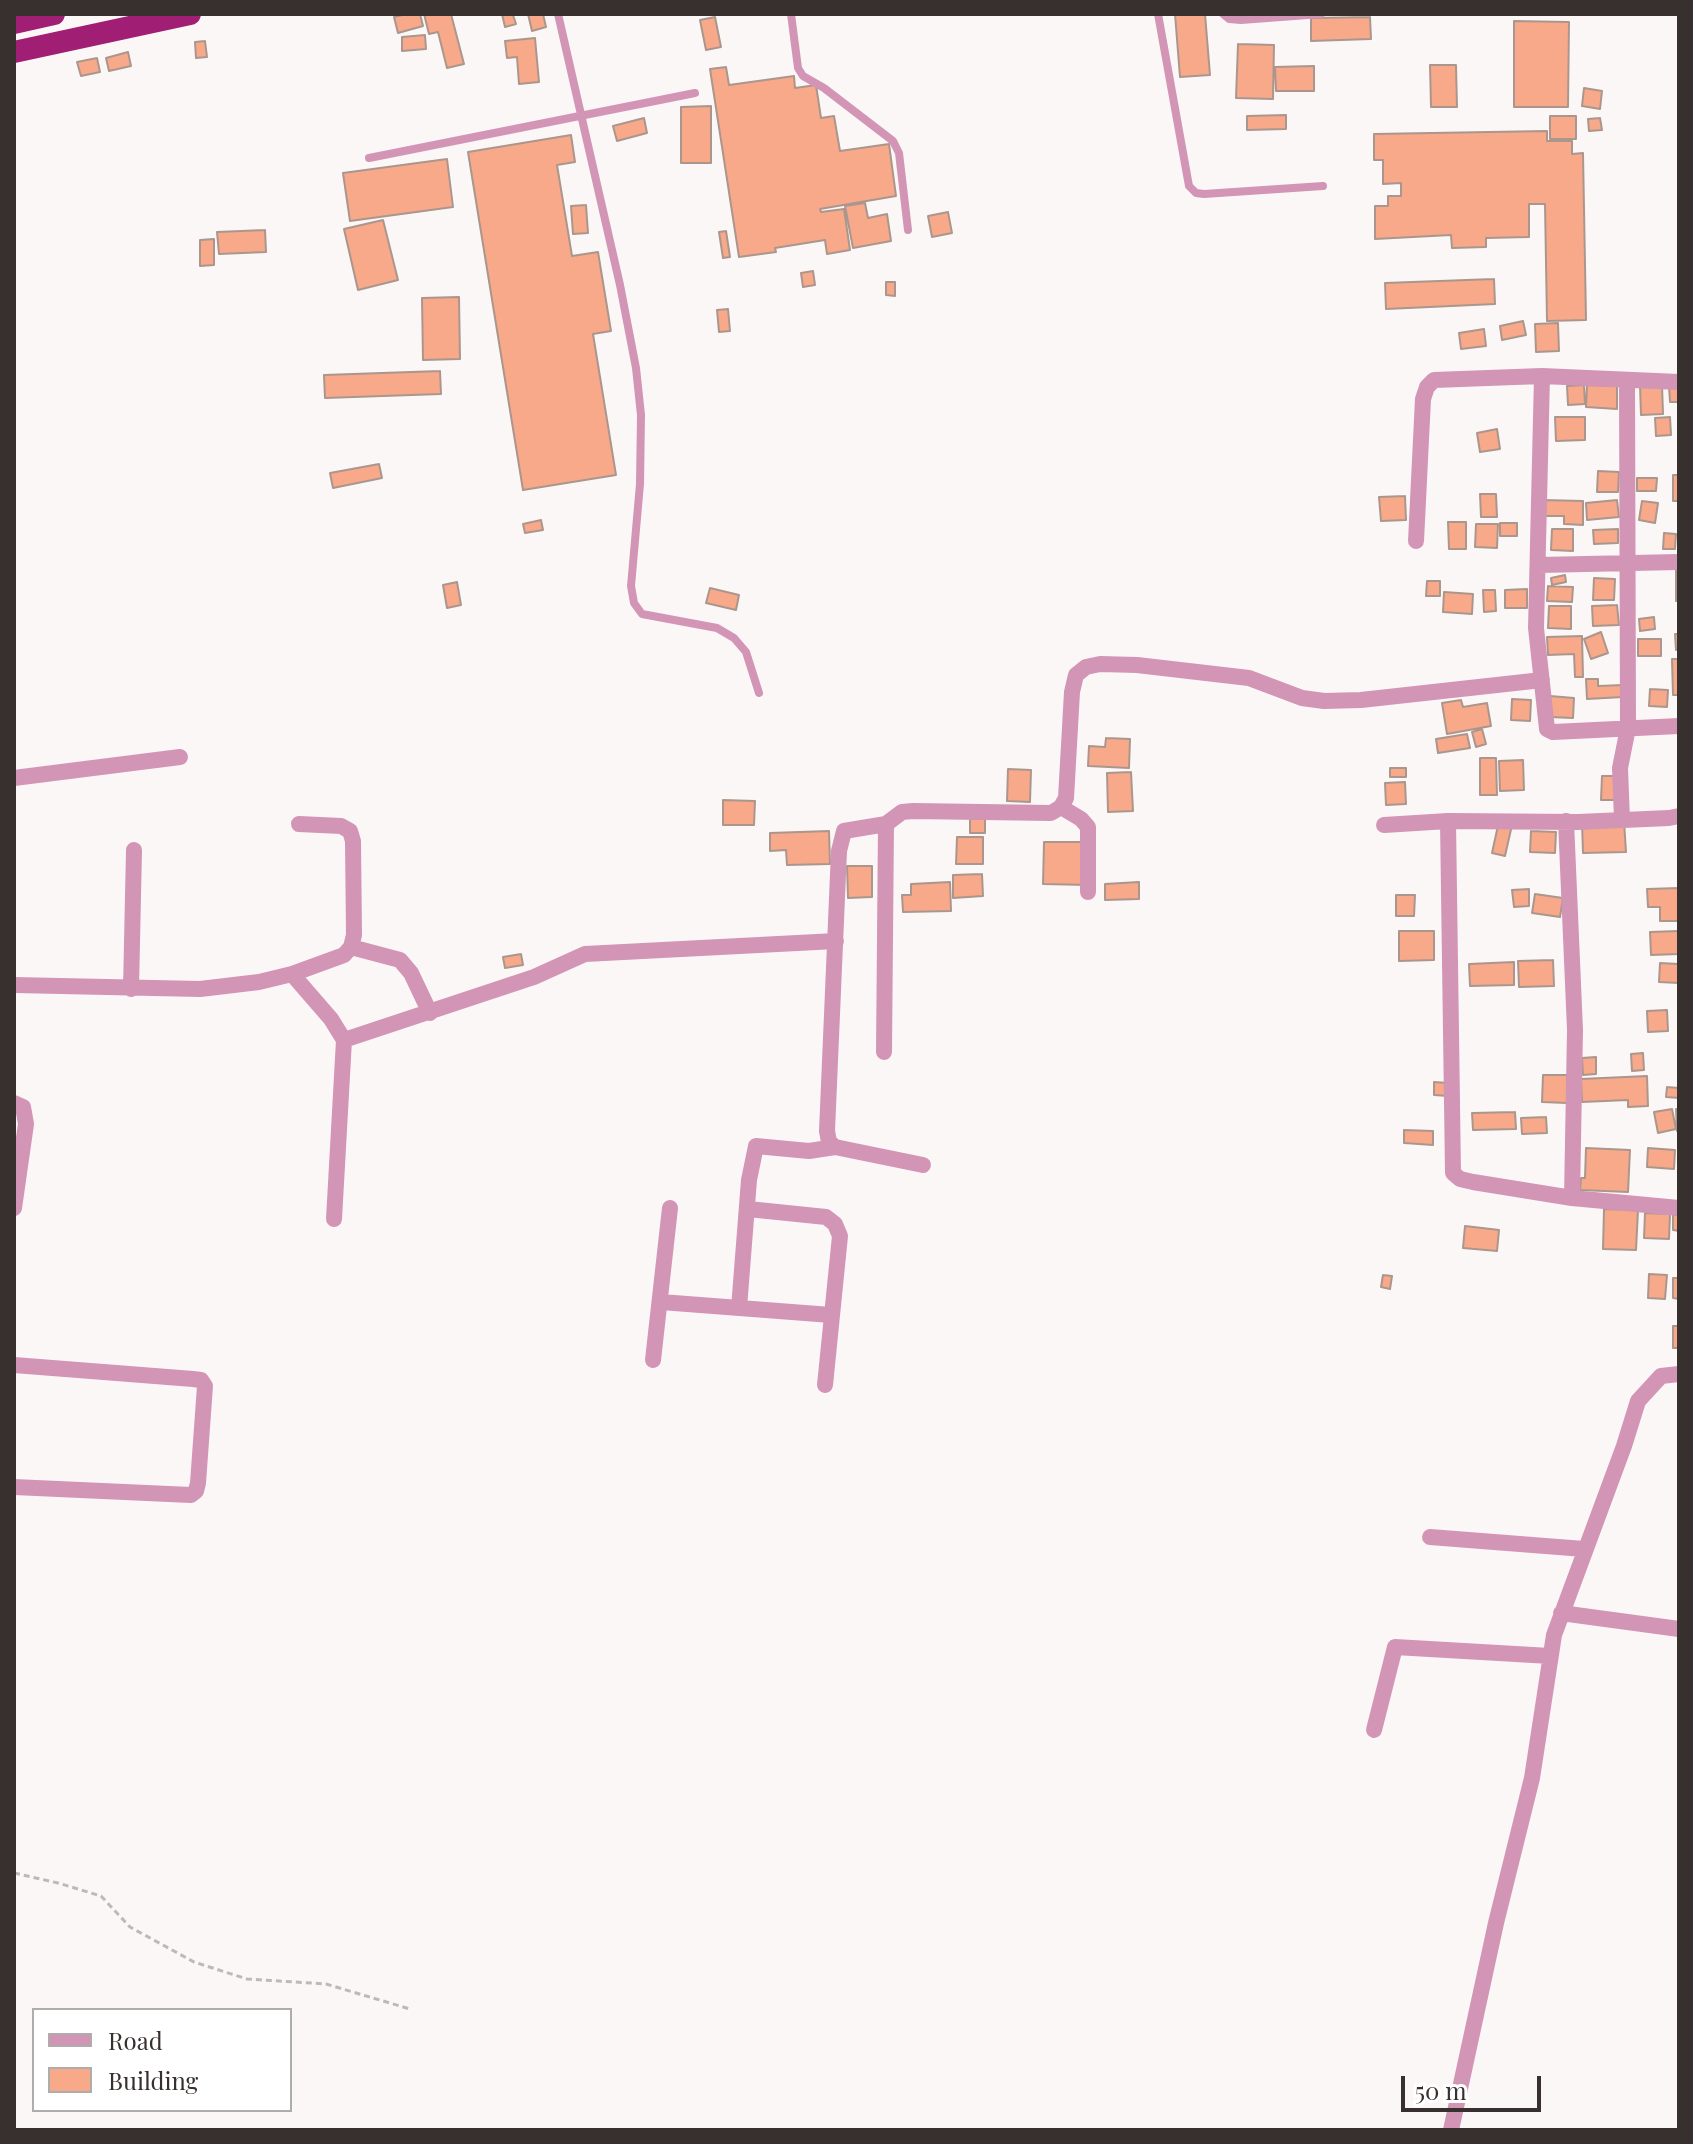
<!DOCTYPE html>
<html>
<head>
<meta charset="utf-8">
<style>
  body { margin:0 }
  #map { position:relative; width:1693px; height:2144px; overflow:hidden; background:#fcf7f7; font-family:"Playfair Display",serif }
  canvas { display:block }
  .frame { position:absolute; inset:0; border:16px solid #382f2f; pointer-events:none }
  .legend { position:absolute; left:32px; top:2008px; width:260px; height:104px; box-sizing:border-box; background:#fff; border:2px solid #afacac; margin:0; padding:10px 14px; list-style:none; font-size:24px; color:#382f2f }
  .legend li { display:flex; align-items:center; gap:16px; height:40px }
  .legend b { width:40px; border:2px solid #afacac }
  .scale { position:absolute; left:1401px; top:2076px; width:140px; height:36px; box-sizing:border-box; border:4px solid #382f2f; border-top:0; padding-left:10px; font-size:24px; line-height:28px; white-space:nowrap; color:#382f2f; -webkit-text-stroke:6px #fff; paint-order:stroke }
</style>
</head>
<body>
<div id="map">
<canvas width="1693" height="2144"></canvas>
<div class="frame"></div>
<ul class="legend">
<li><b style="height:10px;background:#d395b6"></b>Road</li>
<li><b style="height:22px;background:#f8a989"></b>Building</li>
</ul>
<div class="scale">50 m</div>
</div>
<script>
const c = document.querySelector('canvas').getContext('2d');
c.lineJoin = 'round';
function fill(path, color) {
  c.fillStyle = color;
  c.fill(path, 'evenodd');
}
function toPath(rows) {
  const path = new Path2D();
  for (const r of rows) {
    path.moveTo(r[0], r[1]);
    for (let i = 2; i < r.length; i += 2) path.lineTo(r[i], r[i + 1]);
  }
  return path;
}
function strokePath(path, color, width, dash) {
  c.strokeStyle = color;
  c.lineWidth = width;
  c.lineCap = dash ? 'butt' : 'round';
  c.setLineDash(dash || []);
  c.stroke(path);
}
const building = toPath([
  [407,14,420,14,423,26,398,33,394,17,407,14],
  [424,14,451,14,464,64,447,68,438,32,429,34,424,14],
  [502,14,516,14,513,15,516,24,505,27,502,14],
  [528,14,543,14,546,27,532,31,528,14],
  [1175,14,1205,14,1210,75,1180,77,1175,14],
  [715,17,721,47,706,50,700,20,715,17],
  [1370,17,1371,39,1311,41,1311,18,1370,17],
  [1514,21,1569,22,1568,107,1514,107,1514,21],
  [425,35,426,49,402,51,402,37,425,35],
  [535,38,539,82,519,84,517,57,507,58,505,41,535,38],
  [205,41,207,57,196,58,195,42,205,41],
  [1238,44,1274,45,1273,99,1236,98,1238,44],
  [128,52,131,66,109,71,106,58,128,52],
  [97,58,100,72,81,76,77,62,97,58],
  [1430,65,1456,65,1457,107,1431,107,1430,65],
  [1314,66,1314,91,1276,91,1275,67,1314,66],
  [726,67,729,85,794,76,795,88,816,85,821,118,834,116,840,151,889,144,896,196,820,209,821,212,844,209,850,250,827,254,825,240,775,248,776,252,739,257,710,69,726,67],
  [1584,88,1602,91,1600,109,1582,106,1584,88],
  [711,106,711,163,681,163,681,107,711,106],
  [1286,115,1286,129,1247,130,1247,116,1286,115],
  [1550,116,1576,116,1576,139,1550,139,1550,116],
  [644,118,647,133,617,141,613,126,644,118],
  [1600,118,1602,130,1589,131,1588,119,1600,118],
  [1547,131,1547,141,1572,141,1572,154,1583,153,1586,320,1547,321,1545,204,1529,204,1529,237,1486,238,1486,247,1452,248,1451,235,1375,239,1375,206,1388,206,1388,196,1401,196,1401,183,1383,184,1383,160,1374,160,1374,134,1547,131],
  [571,135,575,162,557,165,572,256,598,252,611,331,593,334,616,475,523,490,468,152,571,135],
  [447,159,453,207,350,221,343,173,447,159],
  [865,203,868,218,887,214,891,241,853,248,845,206,865,203],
  [586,205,588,233,573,234,571,206,586,205],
  [948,212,952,233,932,237,928,216,948,212],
  [383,220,398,280,358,290,344,229,383,220],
  [265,230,266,252,219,254,217,232,265,230],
  [726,231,730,257,723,258,719,232,726,231],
  [214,239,214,265,200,266,200,240,214,239],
  [813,271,815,285,803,287,801,273,813,271],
  [1494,279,1495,304,1386,309,1385,283,1494,279],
  [886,282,895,282,895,296,886,295,886,282],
  [459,297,460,359,423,360,422,298,459,297],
  [728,309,730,331,719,332,717,310,728,309],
  [1523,321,1526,335,1502,340,1500,326,1523,321],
  [1558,323,1559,351,1536,352,1535,324,1558,323],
  [1484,329,1486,346,1461,349,1459,333,1484,329],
  [440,371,441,394,325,398,324,375,440,371],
  [1662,384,1663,414,1641,415,1640,385,1662,384],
  [1584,385,1585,404,1568,405,1567,386,1584,385],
  [1587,385,1617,386,1617,409,1586,407,1587,385],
  [1669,387,1679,387,1679,402,1670,402,1669,387],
  [1555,417,1585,417,1585,440,1556,441,1555,417],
  [1670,417,1671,435,1656,436,1655,418,1670,417],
  [1497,429,1500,449,1480,452,1477,433,1497,429],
  [379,464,382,478,333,488,330,473,379,464],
  [1598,471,1619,472,1618,492,1597,492,1598,471],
  [1673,475,1679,475,1679,501,1673,501,1673,475],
  [1637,478,1657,478,1656,491,1637,491,1637,478],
  [1480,494,1496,494,1497,517,1481,517,1480,494],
  [1405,496,1406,520,1381,521,1379,497,1405,496],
  [1543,500,1583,501,1583,525,1564,524,1564,516,1543,516,1543,500],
  [1617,500,1619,517,1587,520,1586,503,1617,500],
  [1642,501,1658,503,1655,523,1639,520,1642,501],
  [541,520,543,530,525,533,523,524,541,520],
  [1448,522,1466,522,1466,549,1449,549,1448,522],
  [1500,523,1517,523,1517,536,1500,536,1500,523],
  [1476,524,1498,524,1497,548,1475,547,1476,524],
  [1552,529,1573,529,1573,551,1551,550,1552,529],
  [1618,529,1618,543,1594,544,1593,530,1618,529],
  [1664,533,1676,534,1675,549,1663,549,1664,533],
  [1676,569,1679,569,1679,601,1676,601,1676,569],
  [1565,575,1566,582,1552,585,1551,578,1565,575],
  [1594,578,1615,579,1614,600,1593,600,1594,578],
  [1427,581,1440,581,1440,596,1426,596,1427,581],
  [457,582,461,605,447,608,443,585,457,582],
  [1548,586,1573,587,1572,602,1547,601,1548,586],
  [710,588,739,595,736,610,706,603,710,588],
  [1527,589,1527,608,1505,608,1505,590,1527,589],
  [1483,590,1495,590,1496,611,1484,612,1483,590],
  [1444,592,1473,594,1472,614,1443,612,1444,592],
  [1617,605,1619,625,1593,626,1592,606,1617,605],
  [1549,606,1571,606,1571,629,1548,628,1549,606],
  [1654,617,1655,629,1640,631,1639,619,1654,617],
  [1601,632,1608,653,1591,659,1584,639,1601,632],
  [1675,634,1679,634,1679,650,1676,650,1675,634],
  [1582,636,1583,677,1575,677,1574,654,1548,655,1547,637,1582,636],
  [1638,639,1661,639,1661,656,1638,656,1638,639],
  [1672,659,1679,659,1679,695,1673,695,1672,659],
  [1586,679,1598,679,1598,686,1623,685,1623,697,1587,699,1586,679],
  [1650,689,1668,690,1667,707,1649,706,1650,689],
  [1550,696,1574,698,1573,718,1549,717,1550,696],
  [1512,699,1531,700,1530,721,1511,720,1512,699],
  [1461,700,1463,707,1487,703,1491,726,1447,734,1442,703,1461,700],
  [1482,729,1486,744,1476,747,1472,732,1482,729],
  [1467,734,1470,748,1438,753,1436,739,1467,734],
  [1106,738,1130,739,1129,768,1088,766,1089,746,1105,747,1106,738],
  [1480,758,1496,758,1497,795,1480,795,1480,758],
  [1523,760,1524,790,1500,791,1499,761,1523,760],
  [1390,768,1406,768,1406,777,1390,777,1390,768],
  [1008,769,1031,770,1030,802,1007,801,1008,769],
  [1131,772,1133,811,1108,812,1107,773,1131,772],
  [1602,776,1620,776,1619,800,1601,800,1602,776],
  [1405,782,1406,804,1386,805,1385,783,1405,782],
  [723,800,755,801,754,825,723,825,723,800],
  [970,819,985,819,985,833,970,833,970,819],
  [1499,821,1512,825,1505,856,1492,853,1499,821],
  [1624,821,1626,852,1583,853,1582,823,1624,821],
  [829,831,830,864,787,865,786,850,770,851,770,833,829,831],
  [1531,831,1556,832,1555,853,1530,852,1531,831],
  [957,837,983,837,983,864,956,864,957,837],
  [1044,842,1088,842,1088,885,1043,884,1044,842],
  [847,866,872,866,872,897,848,898,847,866],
  [982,874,983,896,953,898,953,875,982,874],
  [950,882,951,911,903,912,902,895,911,895,911,884,950,882],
  [1139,882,1139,899,1105,900,1105,884,1139,882],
  [1679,888,1679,921,1660,921,1660,907,1648,907,1647,889,1679,888],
  [1529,889,1529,906,1514,907,1512,890,1529,889],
  [1535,894,1563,898,1560,917,1532,913,1535,894],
  [1396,895,1415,895,1414,916,1396,916,1396,895],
  [1399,931,1434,931,1434,960,1399,961,1399,931],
  [1679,931,1679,954,1651,955,1650,932,1679,931],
  [521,954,523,965,505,968,503,957,521,954],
  [1553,960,1554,986,1519,987,1518,961,1553,960],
  [1514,962,1514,985,1470,986,1469,964,1514,962],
  [1660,963,1679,964,1679,983,1659,982,1660,963],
  [1667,1010,1668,1031,1648,1032,1647,1011,1667,1010],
  [1643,1053,1644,1070,1632,1071,1631,1054,1643,1053],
  [1596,1057,1596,1074,1583,1075,1582,1058,1596,1057],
  [1543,1075,1567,1075,1567,1103,1542,1102,1543,1075],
  [1647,1076,1648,1106,1628,1107,1628,1100,1582,1102,1581,1079,1647,1076],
  [1434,1082,1448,1083,1448,1096,1434,1095,1434,1082],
  [1667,1087,1679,1088,1679,1098,1666,1097,1667,1087],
  [1672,1109,1676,1129,1658,1133,1654,1112,1672,1109],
  [1676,1109,1679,1109,1679,1131,1677,1131,1676,1109],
  [1515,1112,1516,1129,1473,1130,1472,1113,1515,1112],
  [1546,1117,1547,1133,1522,1134,1521,1118,1546,1117],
  [1404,1130,1433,1131,1433,1145,1404,1143,1404,1130],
  [1586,1148,1630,1150,1628,1192,1580,1190,1581,1178,1585,1178,1586,1148],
  [1648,1148,1675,1150,1674,1169,1647,1167,1648,1148],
  [1604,1209,1638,1210,1636,1250,1603,1249,1604,1209],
  [1645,1213,1670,1214,1669,1239,1644,1238,1645,1213],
  [1673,1215,1679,1215,1679,1231,1673,1230,1673,1215],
  [1465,1226,1499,1230,1497,1251,1463,1248,1465,1226],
  [1649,1274,1667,1275,1665,1299,1648,1298,1649,1274],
  [1383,1275,1392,1276,1390,1289,1381,1287,1383,1275],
  [1673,1278,1679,1278,1679,1299,1673,1298,1673,1278],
  [1673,1326,1679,1326,1679,1348,1673,1348,1673,1326]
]);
const path = toPath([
  [14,1873,58,1883,101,1896,130,1927,194,1962,247,1979,326,1984,410,2009]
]);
const service = toPath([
  [558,14,620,285,636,368,641,415,640,484,631,586,634,603,642,614,717,628,734,638,746,652,759,693],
  [791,14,798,68,803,76,824,88,893,141,899,153,908,230],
  [1158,14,1189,186,1196,193,1204,194,1323,186],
  [1223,14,1229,19,1241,20,1321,14],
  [369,158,695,93]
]);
const minor = toPath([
  [1542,376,1536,628,1547,729,1553,732,1679,726],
  [1416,541,1423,399,1427,387,1434,380,1542,376,1679,382],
  [1539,565,1679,562],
  [14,778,180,757],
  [1061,807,1081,819,1088,827,1088,892],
  [1622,820,1620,768,1628,728,1627,380],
  [1448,821,1453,1173,1460,1179,1473,1182,1572,1198,1679,1208],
  [1566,821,1575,1030,1572,1198],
  [1384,825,1448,821,1578,822,1669,818,1679,816],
  [351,947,400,960,411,973,430,1013],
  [292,974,331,1019,344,1040,334,1219],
  [14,985,200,989,259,982,292,974,344,955,351,947,354,935,353,841,350,831,341,826,299,824],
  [131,989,134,850],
  [344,1040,534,977,585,954,836,941],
  [884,1052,886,824],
  [14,1103,23,1107,26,1124,14,1208],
  [923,1165,835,1147,829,1142,827,1131,839,851,844,831,886,824,902,812,913,811,1051,813,1061,807,1066,798,1072,692,1076,675,1086,667,1100,664,1137,665,1249,678,1302,698,1324,701,1361,700,1542,680],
  [748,1209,826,1217,835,1224,840,1236,825,1385],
  [661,1302,831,1315],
  [739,1308,749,1180,756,1146,809,1151,835,1147],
  [653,1360,670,1208],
  [14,1365,193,1379,201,1380,205,1386,198,1483,196,1491,191,1495,14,1487],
  [1430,1537,1584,1549],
  [1561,1613,1679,1629],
  [1374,1730,1395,1647,1550,1656],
  [1451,2130,1496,1923,1532,1778,1554,1635,1624,1446,1638,1401,1661,1376,1679,1374]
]);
const trunk = toPath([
  [14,23,54,14],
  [14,52,190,14]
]);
fill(building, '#f8a989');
strokePath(building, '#ab968d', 2);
strokePath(path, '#bfb8b8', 3, [6, 4]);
strokePath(service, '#d395b6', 8);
strokePath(minor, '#d395b6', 16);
strokePath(trunk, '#a01e73', 22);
</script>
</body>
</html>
